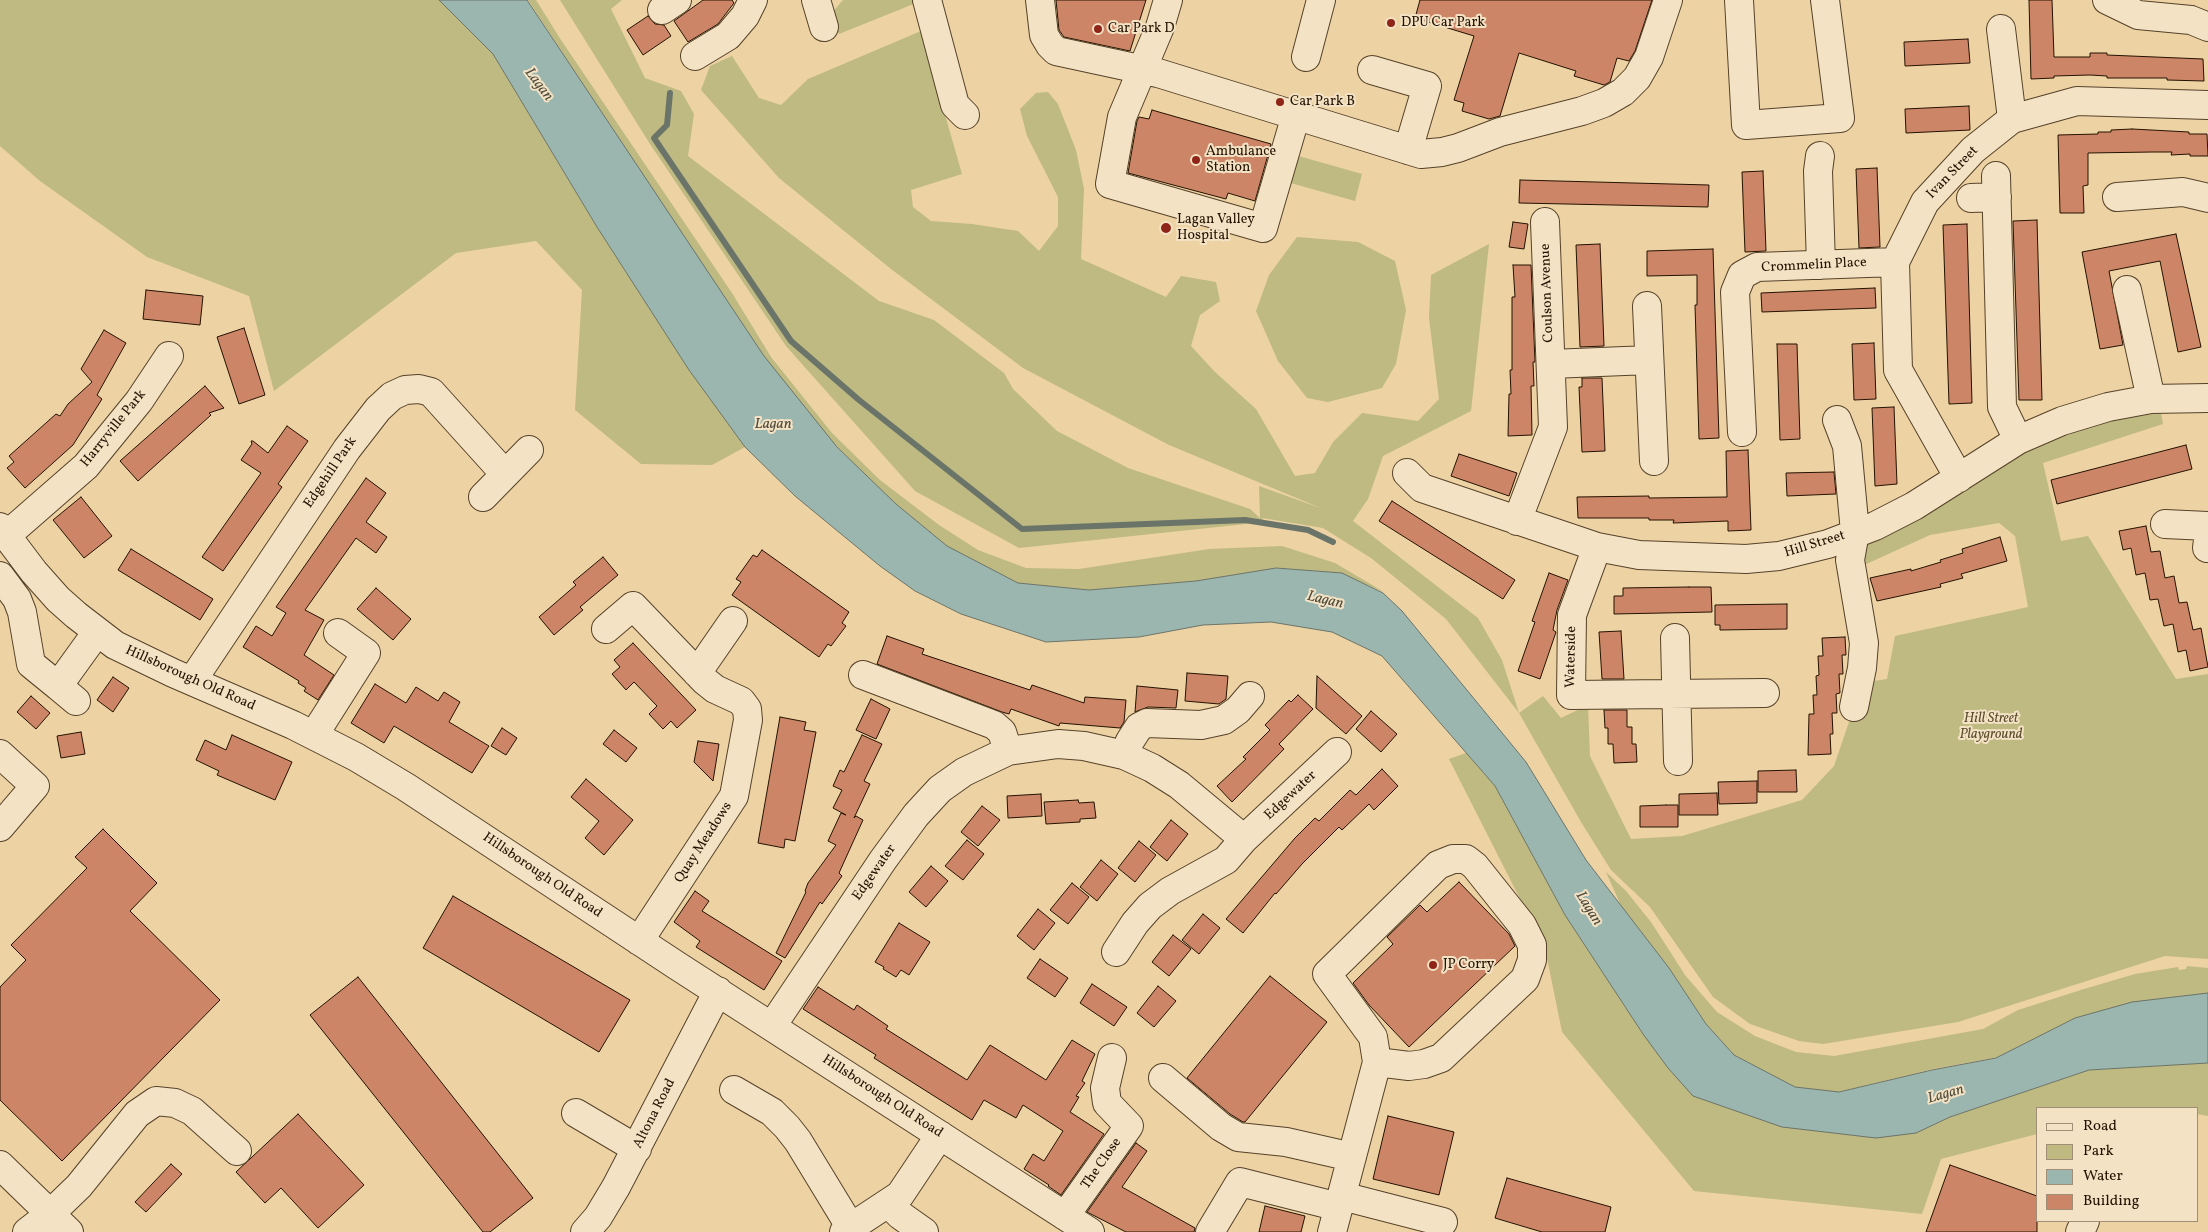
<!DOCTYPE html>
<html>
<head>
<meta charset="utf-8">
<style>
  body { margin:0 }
  #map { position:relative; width:2208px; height:1232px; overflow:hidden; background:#edd2a4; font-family:Vollkorn,serif }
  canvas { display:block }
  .legend { position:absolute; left:2036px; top:1107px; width:162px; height:115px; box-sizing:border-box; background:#f3e2c4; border:1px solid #a08f76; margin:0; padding:6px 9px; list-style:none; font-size:15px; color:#241200 }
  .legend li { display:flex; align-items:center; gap:10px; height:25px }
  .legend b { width:25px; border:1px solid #a08f76 }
</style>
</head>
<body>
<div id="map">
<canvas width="2208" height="1232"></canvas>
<ul class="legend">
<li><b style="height:6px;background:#f3e2c4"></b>Road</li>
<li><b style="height:14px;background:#beba81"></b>Park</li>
<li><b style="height:14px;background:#9bb6af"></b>Water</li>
<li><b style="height:14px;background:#cc8566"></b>Building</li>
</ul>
</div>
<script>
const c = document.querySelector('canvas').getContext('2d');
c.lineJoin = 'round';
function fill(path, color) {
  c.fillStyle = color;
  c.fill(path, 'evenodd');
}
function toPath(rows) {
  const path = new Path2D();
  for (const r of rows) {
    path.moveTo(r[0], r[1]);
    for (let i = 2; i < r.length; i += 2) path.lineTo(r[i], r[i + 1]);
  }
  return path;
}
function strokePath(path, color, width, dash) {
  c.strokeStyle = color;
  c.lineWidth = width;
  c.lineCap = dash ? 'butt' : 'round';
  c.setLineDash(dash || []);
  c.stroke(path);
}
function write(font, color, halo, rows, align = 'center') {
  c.font = font + ' Vollkorn,serif';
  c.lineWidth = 4;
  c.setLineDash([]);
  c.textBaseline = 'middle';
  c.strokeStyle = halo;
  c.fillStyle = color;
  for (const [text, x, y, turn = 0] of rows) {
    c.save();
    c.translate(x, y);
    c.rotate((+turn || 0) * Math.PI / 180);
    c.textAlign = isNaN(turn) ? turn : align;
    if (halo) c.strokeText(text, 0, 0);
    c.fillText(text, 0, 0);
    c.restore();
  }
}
const green = toPath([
  [0,0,439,0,493,54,597,227,689,370,745,447,712,465,641,464,575,410,582,290,536,241,456,253,274,391,249,296,147,257,40,181,0,146],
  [528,0,536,0,561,40,732,293,771,357,832,433,880,480,939,525,978,550,1026,568,1079,569,1209,549,1282,546,1335,563,1384,592,1340,573,1276,568,1196,581,1088,590,1017,583,944,545,881,491,807,416,738,321],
  [560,0,622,0,611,9,645,78,681,91,694,114,688,156,879,301,934,320,1004,373,1013,389,1057,431,1128,468,1250,509,1260,518,1259,486,1323,509,1169,445,1023,368,891,269,779,178,701,90,710,66,732,56,759,98,781,105,808,79,921,31,962,174,911,190,913,207,931,221,972,224,1018,231,1039,251,1058,226,1058,197,1027,136,1020,109,1036,93,1048,92,1058,104,1076,150,1084,189,1081,259,1166,297,1181,276,1216,282,1220,301,1200,315,1191,346,1215,372,1256,409,1295,476,1315,473,1333,442,1362,413,1418,421,1439,399,1429,318,1431,275,1489,244,1471,411,1383,456,1368,499,1353,521,1478,618,1502,660,1519,713,1543,696,1561,718,1588,705,1590,756,1631,839,1682,836,1802,800,1834,766,1851,716,1865,688,1874,681,1887,679,1895,636,2028,607,2015,536,1999,523,1930,535,1862,566,1860,543,2025,451,2108,420,2161,413,2163,424,2043,463,2061,541,2088,536,2176,679,2208,674,2208,959,2165,956,1958,1022,1823,1044,1799,1041,1750,1024,1713,997,1650,907,1611,870,1581,822,1519,713,1446,619,1371,558,1323,528,1262,518,1265,522,1019,548,915,491,786,346,650,144],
  [843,0,915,0,916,3,839,34,830,15],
  [1295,155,1362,174,1355,201,1287,182],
  [1297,237,1358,242,1395,261,1406,310,1396,364,1382,388,1328,402,1307,398,1278,361,1256,311,1269,275],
  [1466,753,1495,786,1565,915,1643,1034,1916,1133,1950,1117,2089,1070,2208,1063,2208,1116,2197,1114,2197,1108,2037,1108,2037,1134,1941,1159,1922,1214,1694,1191,1562,1032,1545,948,1449,759],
  [1606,872,1626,891,1651,922,1685,975,1717,1012,1755,1036,1796,1052,1834,1056,1983,1029,2018,1010,2084,989,2135,974,2178,967,2179,970,2186,969,2187,966,2208,968,2208,993,2075,1018,1999,1057,1933,1069,1838,1092,1795,1087,1734,1055,1707,1025,1668,967,1621,906]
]);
const water = toPath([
  [439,0,527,0,764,356,837,447,896,504,947,546,1018,583,1089,590,1196,581,1276,568,1342,573,1383,593,1402,611,1526,762,1586,860,1669,968,1706,1024,1734,1055,1795,1087,1839,1092,1932,1070,1996,1058,2075,1018,2132,1002,2208,993,2208,1063,2089,1070,1950,1117,1916,1133,1876,1138,1782,1127,1693,1096,1668,1068,1643,1034,1565,915,1495,786,1382,656,1332,632,1271,622,1203,625,1139,637,1046,642,961,614,915,591,880,566,795,496,745,447,689,370,597,227,493,54,439,0]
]);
const stream = toPath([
  [670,93,667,125,654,138,791,341,859,400,1022,529,1245,520,1308,530,1333,542]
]);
const building = toPath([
  [703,0,732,0,734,3,718,24,688,42,674,21,703,0],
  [1056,0,1146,0,1130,51,1064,37,1059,30,1056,0],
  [1420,0,1652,0,1635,51,1629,61,1617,58,1610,82,1604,85,1574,76,1576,71,1519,53,1500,116,1489,119,1462,111,1464,103,1454,100,1474,36,1415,18,1420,0],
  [2029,0,2052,0,2054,57,2090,57,2090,53,2107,53,2107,55,2203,59,2204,81,2167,80,2167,78,2107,78,2107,76,2090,75,2054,76,2054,78,2031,79,2029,0],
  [648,16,655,24,664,25,671,36,643,55,627,30,648,16],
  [1968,39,1970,63,1905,66,1904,42,1968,39],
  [1969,106,1970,130,1906,133,1905,109,1969,106],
  [1152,110,1271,144,1255,201,1228,193,1226,199,1128,173,1137,121,1139,117,1149,119,1152,110],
  [2132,129,2189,132,2189,134,2207,134,2208,156,2190,156,2190,154,2171,155,2172,152,2152,152,2088,153,2088,185,2083,186,2084,213,2060,213,2058,135,2098,134,2098,132,2111,132,2111,130,2132,129],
  [1877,168,1880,247,1859,248,1856,169,1877,168],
  [1763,171,1766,251,1745,252,1742,172,1763,171],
  [1520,180,1709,185,1708,207,1519,203,1520,180],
  [2037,220,2042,400,2019,400,2013,221,2037,220],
  [1513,222,1528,224,1524,249,1509,247,1513,222],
  [1967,224,1972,403,1949,404,1943,225,1967,224],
  [2176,234,2201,347,2178,352,2160,261,2109,271,2123,345,2100,349,2082,252,2176,234],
  [1600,244,1604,346,1580,347,1576,245,1600,244],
  [1713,249,1719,438,1699,439,1695,305,1697,305,1697,275,1647,276,1647,251,1713,249],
  [1513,265,1531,265,1535,362,1533,362,1534,386,1531,386,1532,435,1508,436,1509,394,1511,394,1510,370,1512,370,1512,297,1515,297,1513,265],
  [1875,288,1876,308,1762,312,1761,293,1875,288],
  [146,290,203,296,200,325,143,319,146,290],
  [244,328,265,395,239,404,217,337,244,328],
  [104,330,126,343,97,395,102,399,73,445,25,488,7,468,14,462,9,456,56,414,60,416,68,404,92,382,81,369,104,330],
  [1874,343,1876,399,1854,400,1852,344,1874,343],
  [1777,344,1797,344,1800,439,1780,440,1777,344],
  [1582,378,1602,378,1605,451,1582,452,1579,387,1582,387,1582,378],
  [205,386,224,408,209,413,211,415,138,481,120,461,205,386],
  [1894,407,1897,484,1875,486,1872,408,1894,407],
  [287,426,308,441,278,484,282,487,223,571,202,557,261,473,241,460,252,444,251,441,253,441,268,453,287,426],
  [2186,445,2192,469,2057,504,2051,480,2186,445],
  [1748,450,1751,530,1728,531,1728,521,1673,523,1674,520,1649,520,1649,518,1578,518,1577,497,1649,496,1649,498,1727,497,1726,451,1748,450],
  [1459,454,1517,473,1509,496,1451,476,1459,454],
  [1834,472,1836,494,1787,496,1786,473,1834,472],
  [366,478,386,493,366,522,387,537,376,553,356,538,305,610,324,620,304,655,334,675,318,700,304,691,306,688,298,683,299,681,243,647,256,626,272,636,286,613,276,607,366,478],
  [81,497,112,536,84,558,53,520,81,497],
  [1392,501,1515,580,1503,599,1379,521,1392,501],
  [2146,526,2151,552,2160,551,2165,578,2174,576,2179,603,2187,602,2193,630,2201,628,2208,667,2190,671,2186,650,2178,652,2173,624,2164,626,2158,599,2150,600,2145,573,2136,575,2131,548,2123,550,2119,531,2146,526],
  [2000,537,2007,561,1961,574,1963,578,1940,584,1941,587,1877,601,1870,578,1911,569,1911,571,1941,562,1940,560,1963,553,1962,549,2000,537],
  [131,549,213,599,200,620,118,570,131,549],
  [762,550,849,612,842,623,846,626,831,646,828,644,819,657,732,595,741,582,736,579,753,555,757,557,762,550],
  [603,557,618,575,580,607,583,610,554,635,539,617,576,585,573,582,603,557],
  [1549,573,1568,580,1557,610,1553,630,1556,632,1540,679,1518,671,1535,622,1532,621,1549,573],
  [1689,587,1711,587,1712,612,1614,614,1614,596,1623,596,1623,588,1689,587],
  [376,588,411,619,393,640,357,609,376,588],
  [1787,604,1787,629,1720,630,1720,625,1715,625,1715,605,1787,604],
  [1621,631,1624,679,1602,679,1599,632,1621,631],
  [887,636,924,649,922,654,1030,690,1032,685,1084,703,1085,697,1126,700,1124,722,1120,728,1060,723,1059,726,1011,709,1009,714,1002,712,877,664,887,636],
  [1845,637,1846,655,1842,655,1843,674,1839,674,1840,693,1836,694,1837,713,1832,713,1833,734,1830,734,1831,754,1808,755,1809,714,1814,714,1813,695,1817,695,1816,676,1819,675,1818,656,1823,656,1822,638,1845,637],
  [633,643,696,710,677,728,671,721,663,729,649,714,657,706,634,682,626,690,612,674,620,667,614,660,633,643],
  [1187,673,1228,676,1226,699,1219,704,1185,701,1187,673],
  [1317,676,1362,716,1346,734,1316,708,1317,676],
  [113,677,129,688,113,712,97,700,113,677],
  [375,684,406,703,416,687,438,701,444,692,460,702,449,722,489,746,472,773,394,726,384,743,351,723,375,684],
  [1137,686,1178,690,1176,708,1148,707,1135,712,1137,686],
  [1298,695,1313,709,1279,744,1284,749,1232,802,1217,786,1246,759,1243,757,1270,730,1265,725,1289,700,1291,702,1298,695],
  [31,696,50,713,36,729,17,712,31,696],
  [871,699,890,709,876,739,856,730,871,699],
  [1604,710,1627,710,1627,727,1632,727,1632,744,1636,744,1637,762,1614,763,1613,744,1608,744,1608,728,1605,728,1604,710],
  [1371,711,1397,734,1381,752,1356,729,1371,711],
  [780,717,806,722,804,730,816,732,795,841,785,839,784,848,758,843,780,717],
  [502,728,517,738,506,755,491,746,502,728],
  [614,730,637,748,626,762,603,744,614,730],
  [81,732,85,754,61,758,57,736,81,732],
  [232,735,292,762,275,800,217,775,219,771,196,760,205,740,226,750,232,735],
  [862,735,882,744,864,781,870,784,854,818,856,816,863,820,839,873,842,876,822,904,820,902,785,958,776,953,806,892,805,891,808,883,836,845,828,841,841,813,846,815,833,808,842,790,833,786,840,770,844,772,862,735],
  [698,741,719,744,713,781,694,762,698,741],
  [1382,769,1398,786,1374,810,1369,804,1342,830,1339,827,1302,864,1276,894,1275,893,1243,933,1226,919,1295,838,1315,818,1319,821,1350,790,1356,795,1382,769],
  [1796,770,1797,792,1758,792,1758,771,1796,770],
  [586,779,633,820,604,855,585,838,599,821,571,797,586,779],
  [1757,781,1757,803,1719,804,1718,782,1757,781],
  [1717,793,1718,815,1679,815,1679,794,1717,793],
  [1041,794,1042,816,1008,818,1007,796,1041,794],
  [1078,800,1079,803,1094,802,1096,818,1080,819,1080,822,1046,824,1044,802,1078,800],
  [1666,805,1678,805,1678,827,1640,827,1640,806,1666,805],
  [982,806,1000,820,978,846,961,832,982,806],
  [1171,820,1188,834,1167,861,1150,847,1171,820],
  [103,829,157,883,130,911,220,1000,62,1161,0,1100,0,987,26,960,11,945,87,868,75,857,103,829],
  [967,840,984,854,963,880,945,866,967,840],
  [1139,841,1156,855,1135,882,1118,868,1139,841],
  [1101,860,1118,874,1097,901,1080,887,1101,860],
  [931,866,948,881,926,907,909,892,931,866],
  [1459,882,1509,934,1515,946,1409,1047,1369,1005,1353,983,1393,944,1387,937,1420,905,1427,912,1459,882],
  [1072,883,1089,897,1068,924,1050,910,1072,883],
  [695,891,709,901,702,911,782,961,764,990,696,947,700,941,674,922,695,891],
  [453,896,630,1000,599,1052,423,948,453,896],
  [1038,909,1055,923,1034,950,1017,936,1038,909],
  [1203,914,1220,928,1199,954,1182,940,1203,914],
  [899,923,930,942,909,975,901,970,896,977,883,969,884,967,875,962,899,923],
  [1173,935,1191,949,1169,976,1152,962,1173,935],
  [1040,959,1068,978,1055,997,1027,978,1040,959],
  [1270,976,1327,1022,1245,1122,1243,1122,1230,1114,1187,1078,1270,976],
  [358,977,533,1198,490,1232,483,1232,310,1015,358,977],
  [1092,984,1127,1007,1114,1026,1080,1003,1092,984],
  [1158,986,1176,1001,1154,1027,1137,1013,1158,986],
  [818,987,854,1010,857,1005,888,1026,886,1029,967,1080,990,1045,1046,1080,1072,1040,1095,1054,1082,1081,1085,1083,1076,1096,1079,1097,1070,1112,1104,1134,1061,1195,1048,1186,1049,1185,1024,1169,1033,1154,1044,1161,1063,1131,1023,1105,1016,1118,984,1100,972,1120,874,1058,876,1055,803,1009,818,987],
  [298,1114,364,1185,318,1228,281,1188,265,1203,236,1172,298,1114],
  [1388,1116,1454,1132,1439,1195,1373,1179,1388,1116],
  [1136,1143,1147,1151,1122,1187,1195,1228,1194,1232,1126,1232,1087,1212,1136,1143],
  [171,1164,182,1174,146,1212,135,1202,171,1164],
  [1950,1165,2037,1196,2037,1232,1926,1232,1950,1165],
  [1507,1178,1611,1207,1605,1232,1542,1232,1495,1218,1507,1178],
  [1265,1206,1305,1216,1301,1232,1259,1232,1265,1206]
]);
const minor = toPath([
  [816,0,824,27],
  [927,0,955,105,965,115],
  [1040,0,1044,35,1050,45,1056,51,1158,73,1421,154,1442,152,1458,148,1500,132,1582,111,1604,103,1623,92,1637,78,1649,57,1668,0],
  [1168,0,1160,27,1122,117,1110,184,1263,228,1296,115],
  [1739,0,1746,125,1840,118,1825,0],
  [2107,0,2138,15,2191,20,2208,27],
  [662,10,677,0],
  [2001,29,2012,119],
  [695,56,728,36,745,16,753,0],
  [1306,57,1321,0],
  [1372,70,1427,86,1408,150],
  [1820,156,1818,171,1821,265],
  [1996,176,2002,407,2018,440],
  [2117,197,2183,192,2208,198],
  [1971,198,1997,197],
  [2127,290,2151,399],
  [1647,306,1654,461],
  [1551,364,1649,360],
  [1837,420,1847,446,1855,532,1850,560,1864,643,1862,668,1854,707],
  [1742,432,1735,292,1742,275,1757,267,1895,262],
  [1407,473,1422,488,1597,547,1639,555,1746,559,1779,556,1828,544,1875,526,1914,506,2018,440,2062,421,2108,407,2151,399,2208,398],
  [1959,478,1898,370,1895,262,1925,202,1973,150,2012,119,2077,101,2208,105],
  [483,497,529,450],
  [1517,521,1553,427,1545,222],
  [2165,524,2208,526],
  [0,527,34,572,58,599,76,615,115,645,173,673,293,725,356,757,406,787,676,965,1090,1232],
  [7,535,86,466,139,401,169,356],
  [1597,547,1572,615,1571,695,1765,693],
  [2207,548,2208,540],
  [0,576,17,599,22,612,31,664,58,686,97,632],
  [606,629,633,606,705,681,715,689,741,701,747,709,748,720,734,796,639,941],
  [1675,638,1678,761],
  [697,673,733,621],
  [863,675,994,725,1002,732,1008,751],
  [192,681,347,449,378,409,392,396,405,390,419,389,431,392,505,474],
  [58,686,76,701],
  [314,735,366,653,338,633],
  [0,754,35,786,0,827],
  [1124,755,1130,741,1139,727,1147,723,1201,725,1224,720,1238,710,1250,696],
  [1116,952,1135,923,1150,906,1170,891,1226,860,1244,839,1337,752],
  [772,1026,883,860,916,815,940,789,964,772,1008,751,1058,744,1084,746,1124,755,1152,768,1179,785,1244,839],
  [1163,1078,1221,1127,1238,1137,1286,1142,1352,1157],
  [734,1090,772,1112,787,1127,798,1141,851,1228],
  [576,1113,637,1149],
  [0,1165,69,1232],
  [1342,1196,1443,1222],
  [889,1204,900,1215,924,1232],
  [1065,1216,1129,1126,1107,1103,1105,1088,1112,1058],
  [27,1232,50,1214,79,1186,137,1114,156,1101,175,1103,192,1111,237,1151],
  [585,1232,598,1217,616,1187,718,991],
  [844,1232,900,1195,940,1135],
  [1210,1232,1240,1182,1339,1207],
  [1332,1232,1377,1062,1373,1037,1327,974,1438,865,1453,859,1466,859,1475,866,1522,925,1532,945,1532,960,1525,979,1441,1058,1424,1064,1409,1066,1377,1062],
  [2080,1232,2085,1221]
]);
const markers = [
  [1391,23,5,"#8f2418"],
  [1098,29,5,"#8f2418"],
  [1280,102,5,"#8f2418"],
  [1196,160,5,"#8f2418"],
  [1166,228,6,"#8f2418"],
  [1433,965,5,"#8f2418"]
];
const poiNames = [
  ["DPU Car Park",1401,23],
  ["Car Park D",1108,29],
  ["Car Park B",1290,102],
  ["Ambulance",1206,152],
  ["Station",1206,168],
  ["Lagan Valley",1177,220],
  ["Hospital",1177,236],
  ["JP Corry",1443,965]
];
const streetNames = [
  ["Ivan Street",1953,173,-46],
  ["Crommelin Place",1814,266,-3],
  ["Coulson Avenue",1548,293,-92],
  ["Harryville Park",114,429,-51],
  ["Edgehill Park",331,473,-56],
  ["Hill Street",1815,545,-17],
  ["Waterside",1572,657,-89],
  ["Hillsborough Old Road",190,679,24],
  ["Edgewater",1291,796,-43],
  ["Quay Meadows",704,843,-57],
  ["Edgewater",875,873,-55],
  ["Hillsborough Old Road",542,876,34],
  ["Hillsborough Old Road",882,1097,33],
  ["Altona Road",655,1114,-63],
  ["The Close",1102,1164,-55]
];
const parkNames = [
  ["Hill Street",1991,719],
  ["Playground",1991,735]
];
const waterNames = [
  ["Lagan",538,85,53],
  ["Lagan",773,425],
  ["Lagan",1325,601,13],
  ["Lagan",1588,909,58],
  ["Lagan",1946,1095,-16]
];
fill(green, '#beba81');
fill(water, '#9bb6af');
strokePath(water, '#6b7469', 1);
strokePath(stream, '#6b7469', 6);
fill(building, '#cc8566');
strokePath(building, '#241200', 1);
strokePath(minor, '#564229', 30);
strokePath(minor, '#f3e2c4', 28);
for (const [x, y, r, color] of markers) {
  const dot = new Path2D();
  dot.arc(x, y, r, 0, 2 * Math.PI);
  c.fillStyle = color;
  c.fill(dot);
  strokePath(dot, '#f3e2c4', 2);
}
write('14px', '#241200', '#f3e2c4', poiNames, 'left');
write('14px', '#241200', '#f3e2c4', streetNames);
write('italic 14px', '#5a4d2d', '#f3e2c4', parkNames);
write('italic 15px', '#4e4b3d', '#f3e2c4', waterNames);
</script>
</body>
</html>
